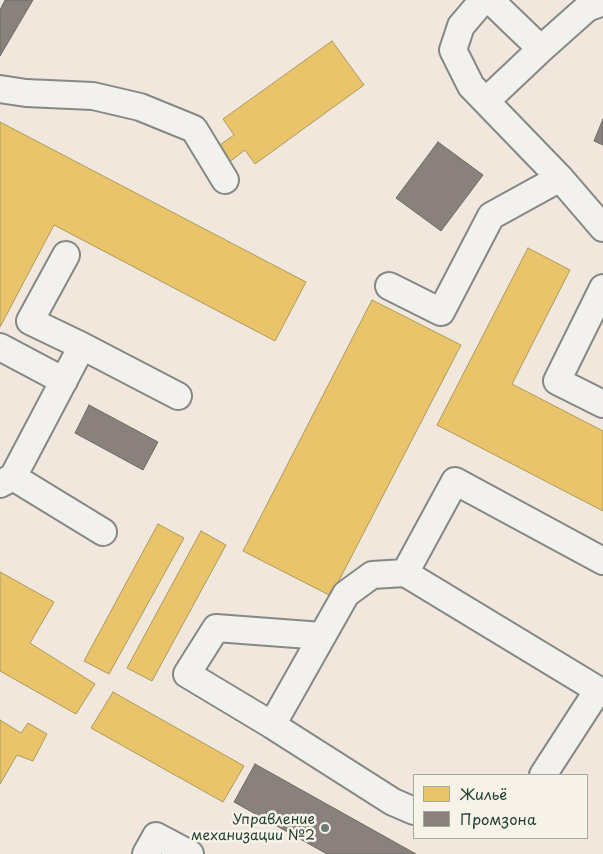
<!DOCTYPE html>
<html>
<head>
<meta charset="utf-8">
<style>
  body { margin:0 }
  #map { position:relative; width:603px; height:854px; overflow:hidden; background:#f4f2ec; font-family:"Playpen Sans",sans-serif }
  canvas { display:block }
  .legend { position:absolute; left:413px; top:774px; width:175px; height:65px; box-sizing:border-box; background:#f7f3e8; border:1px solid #a1aaa0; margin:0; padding:6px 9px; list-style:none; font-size:15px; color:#1f3d34 }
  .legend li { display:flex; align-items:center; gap:10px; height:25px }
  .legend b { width:25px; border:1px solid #a1aaa0 }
</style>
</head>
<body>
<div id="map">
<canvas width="603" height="854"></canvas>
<ul class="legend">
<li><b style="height:14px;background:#e9c46a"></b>Жильё</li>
<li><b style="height:14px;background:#8a817c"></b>Промзона</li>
</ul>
</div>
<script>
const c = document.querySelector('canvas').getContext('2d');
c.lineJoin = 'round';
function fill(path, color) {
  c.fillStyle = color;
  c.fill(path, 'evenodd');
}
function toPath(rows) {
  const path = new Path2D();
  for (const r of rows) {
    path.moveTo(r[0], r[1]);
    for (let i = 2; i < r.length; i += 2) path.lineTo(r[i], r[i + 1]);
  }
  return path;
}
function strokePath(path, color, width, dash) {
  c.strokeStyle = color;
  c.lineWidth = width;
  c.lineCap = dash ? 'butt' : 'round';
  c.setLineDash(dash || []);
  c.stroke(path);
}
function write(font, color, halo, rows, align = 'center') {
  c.font = font + ' "Playpen Sans",sans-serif';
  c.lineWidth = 5;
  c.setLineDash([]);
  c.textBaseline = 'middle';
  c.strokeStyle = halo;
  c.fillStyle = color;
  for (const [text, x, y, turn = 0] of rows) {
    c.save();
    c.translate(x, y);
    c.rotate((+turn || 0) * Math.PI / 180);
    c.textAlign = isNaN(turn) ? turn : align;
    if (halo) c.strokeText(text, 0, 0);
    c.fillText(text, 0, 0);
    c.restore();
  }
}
const built = toPath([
  [0,0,603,0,603,854,0,854],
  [414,775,587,775,587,838,414,838]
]);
const homes = toPath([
  [332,41,364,85,255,164,245,150,228,163,217,147,234,135,223,119,332,41],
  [0,122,306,282,275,341,54,225,0,327,0,122],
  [528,248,570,270,512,384,603,431,603,511,437,425,528,248],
  [372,300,461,345,331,596,243,551,372,300],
  [158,524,184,538,109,674,84,661,158,524],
  [201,531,226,545,152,681,127,668,201,531],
  [0,572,54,602,30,643,95,684,76,714,0,671,0,572],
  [113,692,244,766,223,802,91,728,113,692],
  [0,720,21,733,28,723,47,734,33,761,17,755,0,784,0,720]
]);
const industry = toPath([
  [5,0,33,0,0,56,0,10,5,0],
  [603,119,603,145,594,141,603,119],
  [438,142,483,175,441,231,396,198,438,142],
  [89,405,158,442,143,470,75,433,89,405],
  [255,764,416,854,327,854,234,802,255,764]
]);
const minor = toPath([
  [483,0,461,26,453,50,471,86,560,178,603,228],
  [490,0,541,49,587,8,603,2],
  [0,89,26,93,93,96,140,107,194,129,225,180],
  [486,101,541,49],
  [389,286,441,312,491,216,560,178],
  [603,288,557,381,603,404],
  [82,346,178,396],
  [0,347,64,381],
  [13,477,103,532],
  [0,484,13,477,82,346,30,321,66,255],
  [405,573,372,575,346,594,272,725,393,802,414,811],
  [272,725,187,674,216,628,322,636],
  [543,775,598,690,405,573,455,481,603,561],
  [146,854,156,836,190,854]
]);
const markers = [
  [325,828,5,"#6a7c74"]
];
const poiNames = [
  ["Управление",315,820],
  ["механизации №2",315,836]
];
fill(built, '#f2e7dd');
fill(homes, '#e9c46a');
strokePath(homes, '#ac9c5a', 1);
fill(industry, '#8a817c');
strokePath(industry, '#6a6d66', 1);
strokePath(minor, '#848985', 30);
strokePath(minor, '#f2f1ed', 26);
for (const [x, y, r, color] of markers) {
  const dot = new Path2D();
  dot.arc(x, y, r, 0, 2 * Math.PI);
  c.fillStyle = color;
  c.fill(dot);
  strokePath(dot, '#f7f3e8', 2);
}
write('14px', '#1f3d34', '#f7f3e8', poiNames, 'right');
</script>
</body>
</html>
